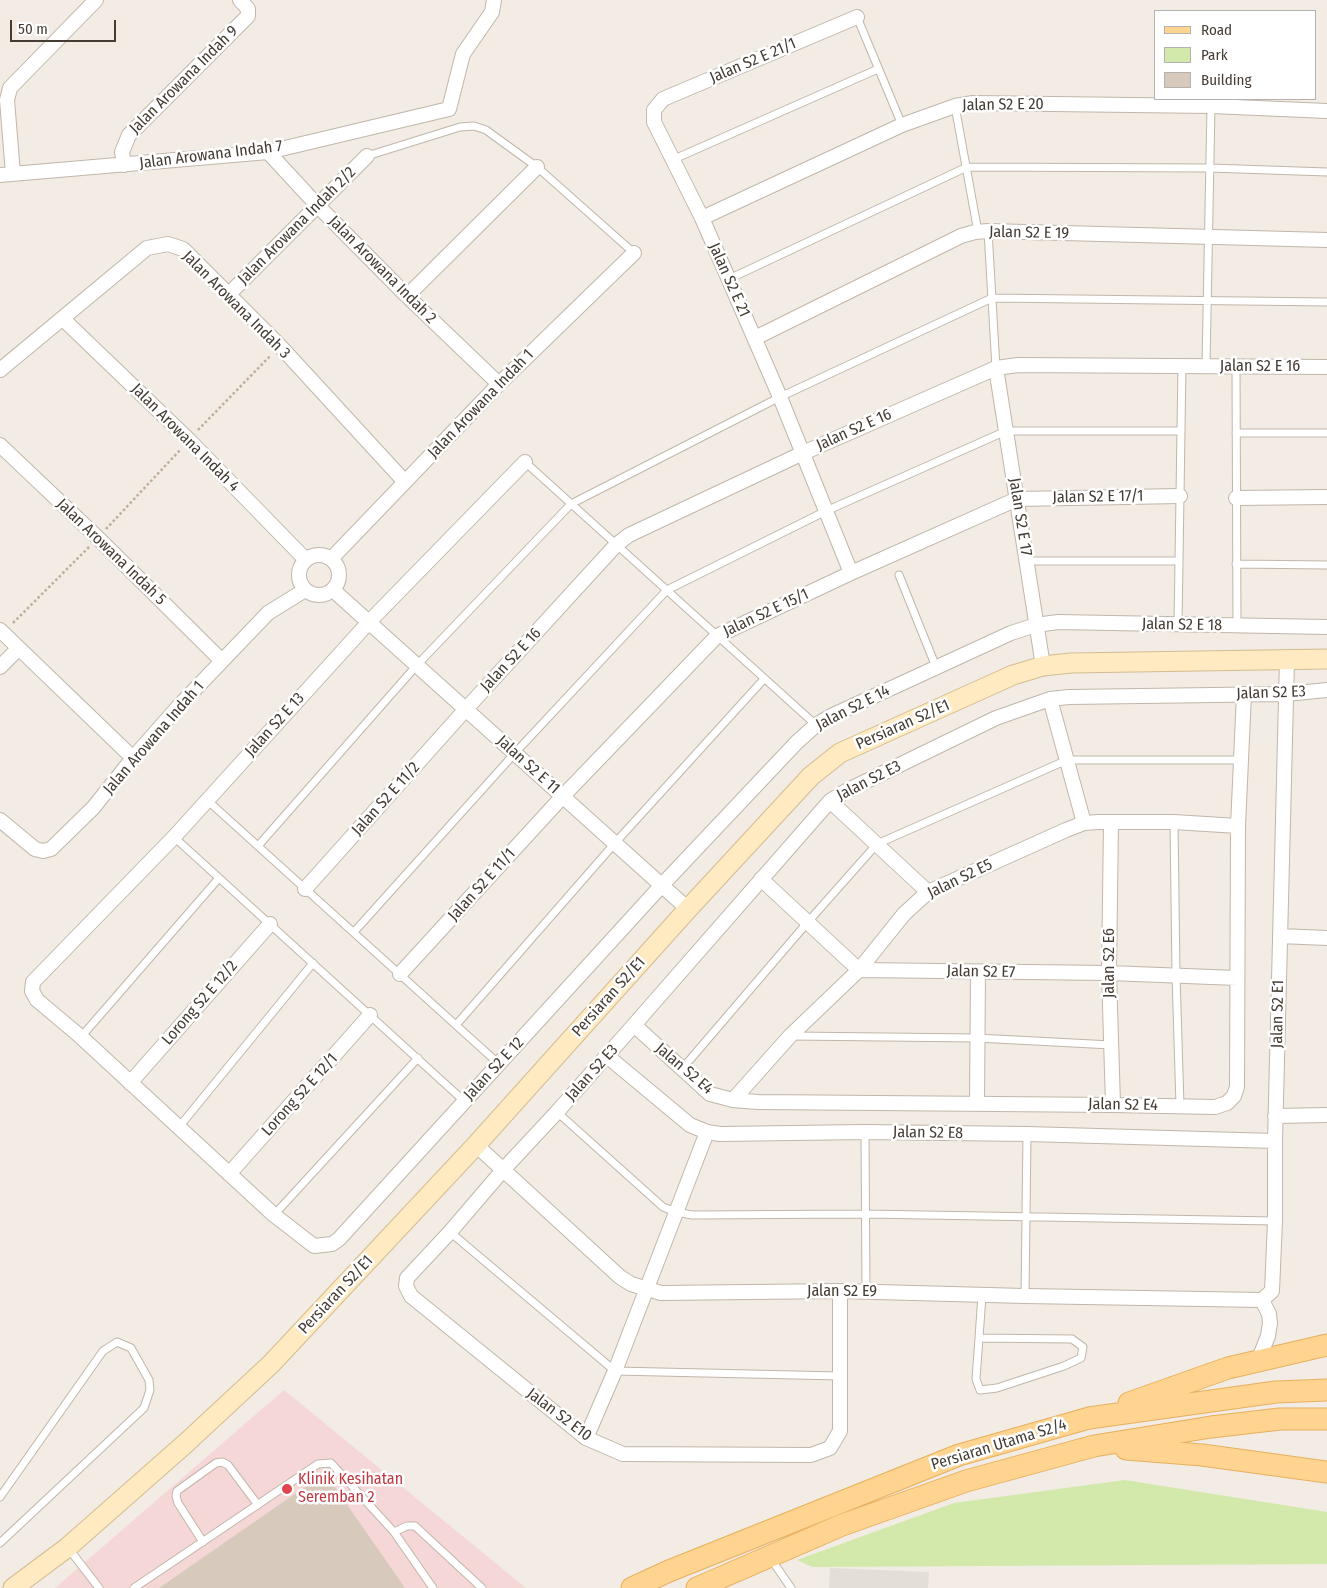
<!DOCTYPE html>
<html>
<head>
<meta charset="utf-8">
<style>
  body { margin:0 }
  #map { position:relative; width:1327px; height:1588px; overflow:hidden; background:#f2ece4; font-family:"Fira Sans Condensed",sans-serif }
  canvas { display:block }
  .legend { position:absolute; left:1154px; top:10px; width:162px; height:90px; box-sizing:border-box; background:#fff; border:1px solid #b5b1ae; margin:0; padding:6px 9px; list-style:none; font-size:15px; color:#453c34 }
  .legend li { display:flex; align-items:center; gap:10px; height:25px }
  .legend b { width:25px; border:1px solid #b5b1ae }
  .scale { position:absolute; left:10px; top:20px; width:106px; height:22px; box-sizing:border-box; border:2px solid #453c34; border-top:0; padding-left:6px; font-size:15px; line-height:18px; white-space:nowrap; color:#453c34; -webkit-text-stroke:4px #fff; paint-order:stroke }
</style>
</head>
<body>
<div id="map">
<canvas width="1327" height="1588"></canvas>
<ul class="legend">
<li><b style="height:6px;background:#ffd490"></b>Road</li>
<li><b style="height:14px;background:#d3e8ab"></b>Park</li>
<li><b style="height:14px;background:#d7cabc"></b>Building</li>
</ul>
<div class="scale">50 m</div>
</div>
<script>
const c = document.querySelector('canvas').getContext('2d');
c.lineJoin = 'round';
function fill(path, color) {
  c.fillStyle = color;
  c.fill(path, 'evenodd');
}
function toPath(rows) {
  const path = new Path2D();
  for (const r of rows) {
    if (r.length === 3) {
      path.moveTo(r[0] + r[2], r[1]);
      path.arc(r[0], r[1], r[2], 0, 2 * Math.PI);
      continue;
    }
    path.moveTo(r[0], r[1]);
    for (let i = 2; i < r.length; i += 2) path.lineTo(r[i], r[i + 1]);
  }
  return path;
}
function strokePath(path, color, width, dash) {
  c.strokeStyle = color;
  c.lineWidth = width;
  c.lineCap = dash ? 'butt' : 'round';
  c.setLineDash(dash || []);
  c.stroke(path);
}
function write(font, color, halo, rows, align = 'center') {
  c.font = font + ' "Fira Sans Condensed",sans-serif';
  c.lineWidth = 5;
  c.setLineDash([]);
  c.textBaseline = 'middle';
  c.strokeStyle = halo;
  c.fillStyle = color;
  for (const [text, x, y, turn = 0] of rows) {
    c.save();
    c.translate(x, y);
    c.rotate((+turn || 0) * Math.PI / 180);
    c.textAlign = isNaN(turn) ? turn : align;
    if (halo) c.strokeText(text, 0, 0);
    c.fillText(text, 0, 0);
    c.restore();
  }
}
const industrial = toPath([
  [830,1568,929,1572,928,1588,829,1588]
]);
const medical = toPath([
  [284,1390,526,1588,55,1588]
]);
const green = toPath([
  [1125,1480,1327,1512,1327,1564,812,1567,797,1560,954,1503]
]);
const building = toPath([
  [325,1473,405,1588,159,1588]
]);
const path = toPath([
  [198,430,271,355],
  [106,529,181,449],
  [13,623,89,547]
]);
const lane = toPath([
  [857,17,902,125],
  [955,106,978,232],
  [367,156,460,127,474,126,486,130,537,167,634,253],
  [672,160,878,69],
  [988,231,996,368],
  [729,279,967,167,1210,168,1327,172],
  [1206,366,1211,106],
  [1236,367,1237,626],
  [1236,433,1327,433],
  [525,462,816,725],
  [1026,561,1179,561],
  [1236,564,1327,565],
  [899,575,936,667],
  [1178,625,1182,365],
  [207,800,499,1064],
  [1174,822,1176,975,1180,1106],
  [174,837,464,1101],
  [258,846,417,665,571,504,780,397,992,298,1327,302],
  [354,932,515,753,667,590,826,511,1006,431,1181,431],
  [456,1025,615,843,764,679],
  [792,1036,977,1038,1111,1045],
  [81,1037,219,878],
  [682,1069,807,923,877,844,1067,760,1241,760],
  [557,1112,663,1207,676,1212,692,1215,866,1214,1275,1221],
  [179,1127,313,963],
  [865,1132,866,1292],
  [274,1215,418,1058],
  [450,1232,615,1371,840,1376],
  [1025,1296,1027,1134],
  [979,1338,1072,1339,1083,1347,1081,1358,1064,1366,997,1388,980,1390,976,1379,979,1338,982,1295],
  [0,1497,103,1351,117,1342,131,1348,149,1380,150,1390,144,1408,0,1543],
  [394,1532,407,1526,415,1526,482,1588],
  [203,1542,178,1503,176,1496,177,1491,216,1463,222,1462,228,1465,258,1505],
  [69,1549,99,1588],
  [771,1559,791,1588],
  [134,1588,318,1464,331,1463,394,1532,433,1588]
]);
const street = toPath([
  [268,152,317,205,407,296,499,384],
  [124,165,122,152,129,135,248,16,248,9,240,0],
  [13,174,7,100,10,88,96,0],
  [0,175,268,152,449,109,463,54,492,12,494,0],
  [702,218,902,125,955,106,973,103,1211,106,1327,111],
  [228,295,367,156],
  [407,296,537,167],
  [63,319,189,440,306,560],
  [755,338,961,236,975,232,988,231,1327,240],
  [996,368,1043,666],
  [0,370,147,248,168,244,183,249,280,346,405,482],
  [0,445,98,538,222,661],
  [525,462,369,622,174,837,33,982,32,991,37,1000,81,1037,274,1215,314,1246,332,1244,339,1239,662,885,797,742,816,725,833,715,1011,633,1036,625,1058,622,1327,627],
  [1236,498,1327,497],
  [319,575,20],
  [331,559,499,384,634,253],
  [851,573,780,397,702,218,654,122,654,110,663,99,857,17],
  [333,590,688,909],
  [0,630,133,758],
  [0,667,18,649],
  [1050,699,1084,823],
  [830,801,928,892],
  [0,820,35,849,43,851,51,849,93,808,133,758,178,707,268,613,305,590],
  [1111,822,1109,973,1113,1105],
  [761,879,859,970,1109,973,1237,978],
  [305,889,466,709,616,545,629,535,803,453,996,368,1018,365,1327,367],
  [1280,936,1327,938],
  [400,974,563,796,717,636,851,573,1017,499,1180,496],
  [634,1025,710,1094,733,1100,758,1102,1113,1105,1215,1107,1227,1103,1234,1096,1237,1087,1238,826,1244,694],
  [607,1056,690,1125,707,1132,720,1134,865,1132,1027,1134,1275,1141],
  [130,1083,270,924],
  [733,1100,790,1036,859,970,904,914,928,892,1066,830,1084,823,1099,822,1174,822,1238,826],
  [977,1103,978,972],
  [1275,1116,1327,1115],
  [476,1145,620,1277,631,1284,661,1293,840,1291,1025,1296,1262,1300],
  [229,1174,370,1015],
  [840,1291,840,1431,830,1448,811,1455,623,1454,586,1438,411,1296,406,1286,407,1278,450,1232,503,1170,557,1112,634,1025,830,801,846,791,996,718,1050,699,1069,697,1286,694,1327,690],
  [1262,1300,1272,1291,1275,1221,1275,1141,1287,659],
  [1258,1361,1268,1336,1270,1323,1269,1314,1262,1300],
  [586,1438,615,1371,707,1132]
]);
const secondary = toPath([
  [13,1588,68,1547,186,1443,271,1364,476,1145,688,909,811,776,840,753,1013,675,1043,666,1071,663,1327,659]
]);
const primary = toPath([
  [1129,1403,1228,1368,1327,1345],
  [1126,1449,1202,1455,1327,1472],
  [632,1588,669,1571,959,1455,1089,1418,1276,1392,1327,1390],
  [697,1588,842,1525,966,1481,1094,1446,1211,1427,1280,1419,1327,1419]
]);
const markers = [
  [287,1489,6,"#e0444e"]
];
const streetNames = [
  ["Jalan S2 E 21/1",753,61,-23],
  ["Jalan Arowana Indah 9",184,80,-45],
  ["Jalan S2 E 20",1003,105,-1],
  ["Jalan Arowana Indah 7",211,155,-7],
  ["Jalan Arowana Indah 2/2",297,226,-45],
  ["Jalan S2 E 19",1029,233,1],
  ["Jalan Arowana Indah 2",382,270,45],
  ["Jalan S2 E 21",729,280,66],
  ["Jalan Arowana Indah 3",236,305,45],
  ["Jalan S2 E 16",1260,367],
  ["Jalan Arowana Indah 1",481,404,-46],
  ["Jalan S2 E 16",854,430,-24],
  ["Jalan Arowana Indah 4",185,438,45],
  ["Jalan S2 E 17/1",1098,497,-1],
  ["Jalan S2 E 17",1020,517,81],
  ["Jalan Arowana Indah 5",111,552,44],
  ["Jalan S2 E 15/1",766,613,-25],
  ["Jalan S2 E 18",1182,625,1],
  ["Jalan S2 E 16",511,660,-47],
  ["Jalan S2 E3",1271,693,-2],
  ["Jalan S2 E 14",853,708,-27],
  ["Jalan S2 E 13",275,725,-48],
  ["Persiaran S2/E1",903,725,-24],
  ["Jalan Arowana Indah 1",154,738,-49],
  ["Jalan S2 E 11",528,765,42],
  ["Jalan S2 E3",869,781,-27],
  ["Jalan S2 E 11/2",386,799,-48],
  ["Jalan S2 E5",960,879,-26],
  ["Jalan S2 E 11/1",482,885,-48],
  ["Jalan S2 E6",1110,963,-90],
  ["Jalan S2 E7",981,972,1],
  ["Persiaran S2/E1",609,997,-48],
  ["Lorong S2 E 12/2",200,1003,-49],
  ["Jalan S2 E1",1278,1014,-89],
  ["Jalan S2 E 12",494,1069,-47],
  ["Jalan S2 E4",684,1069,40],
  ["Jalan S2 E3",592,1073,-48],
  ["Lorong S2 E 12/1",300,1095,-48],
  ["Jalan S2 E4",1123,1105,1],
  ["Jalan S2 E8",928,1133,1],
  ["Jalan S2 E9",842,1292],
  ["Persiaran S2/E1",336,1295,-47],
  ["Jalan S2 E10",559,1415,37],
  ["Persiaran Utama S2/4",999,1445,-17]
];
const healthNames = [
  ["Klinik Kesihatan",298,1480],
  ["Seremban 2",298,1498]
];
fill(industrial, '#e4ded9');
fill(medical, '#f4d7d6');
fill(green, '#d3e8ab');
fill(building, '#d7cabc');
strokePath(lane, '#c1b6a9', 9);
strokePath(street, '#c1b6a9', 16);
strokePath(secondary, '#d4bc92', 21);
strokePath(primary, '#e7af5e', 23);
strokePath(path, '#c0ad97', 2.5, [2.5, 2.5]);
strokePath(lane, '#fff', 7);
strokePath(street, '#fff', 14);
strokePath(secondary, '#ffeac1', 19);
strokePath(primary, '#ffd490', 21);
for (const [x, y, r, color] of markers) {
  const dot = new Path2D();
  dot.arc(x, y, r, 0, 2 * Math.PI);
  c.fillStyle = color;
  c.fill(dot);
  strokePath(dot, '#fff', 2);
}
write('16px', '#453c34', '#fff', streetNames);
write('16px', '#be3a42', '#fff', healthNames, 'left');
</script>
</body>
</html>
